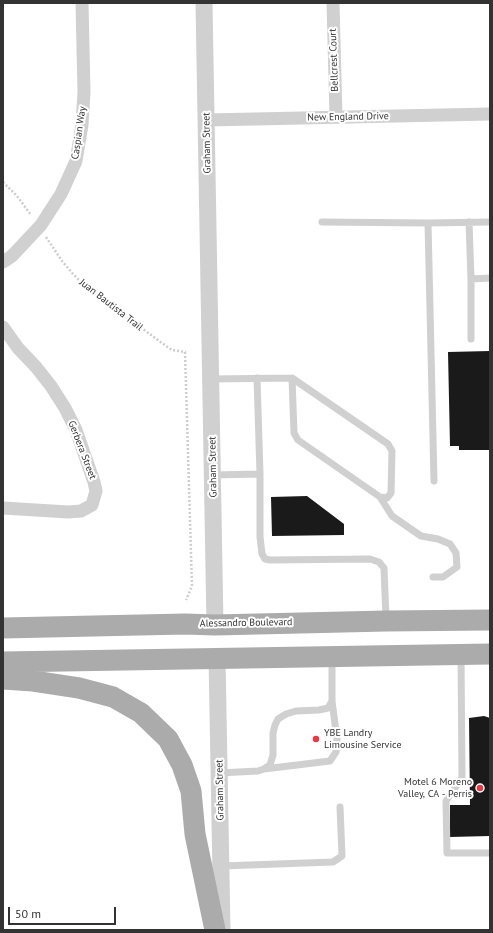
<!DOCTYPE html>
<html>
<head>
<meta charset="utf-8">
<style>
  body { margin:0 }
  #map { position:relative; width:493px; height:933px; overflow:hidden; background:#fff; font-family:"PT Sans",sans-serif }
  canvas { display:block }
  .frame { position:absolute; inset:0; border:4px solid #333; pointer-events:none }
  .scale { position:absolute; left:8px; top:907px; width:108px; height:18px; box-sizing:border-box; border:2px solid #333; border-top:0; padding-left:5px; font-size:12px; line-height:14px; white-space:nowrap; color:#333; -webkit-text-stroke:3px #fff; paint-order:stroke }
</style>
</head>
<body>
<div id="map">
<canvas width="493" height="933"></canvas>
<div class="frame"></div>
<div class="scale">50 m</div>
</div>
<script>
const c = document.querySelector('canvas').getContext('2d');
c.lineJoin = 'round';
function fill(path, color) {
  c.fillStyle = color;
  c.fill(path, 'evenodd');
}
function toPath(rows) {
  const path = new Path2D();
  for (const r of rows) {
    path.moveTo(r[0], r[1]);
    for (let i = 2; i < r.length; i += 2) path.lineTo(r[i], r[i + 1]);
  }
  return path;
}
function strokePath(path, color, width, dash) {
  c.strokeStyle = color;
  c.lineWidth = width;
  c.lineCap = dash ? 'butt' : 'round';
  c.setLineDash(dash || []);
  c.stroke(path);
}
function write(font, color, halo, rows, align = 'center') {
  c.font = font + ' "PT Sans",sans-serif';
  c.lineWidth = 4;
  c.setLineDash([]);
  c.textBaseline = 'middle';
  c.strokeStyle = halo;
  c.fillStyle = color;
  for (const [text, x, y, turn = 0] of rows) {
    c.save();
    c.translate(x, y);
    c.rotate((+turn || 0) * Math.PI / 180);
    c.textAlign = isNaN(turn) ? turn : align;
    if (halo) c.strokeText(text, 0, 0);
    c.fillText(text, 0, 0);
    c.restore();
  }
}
const building = toPath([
  [490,351,490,450,459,450,459,446,450,446,448,352],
  [307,496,344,524,344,535,272,536,271,497],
  [484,716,490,718,490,836,450,837,450,805,470,805,469,718]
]);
const path = toPath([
  [3,182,17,196,31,215],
  [46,237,62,261,73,274,86,287,166,346,172,350,185,352,192,586,186,600]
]);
const service = toPath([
  [322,222,428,223,434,481],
  [469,222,471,279,490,278],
  [428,223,490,222],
  [471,279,471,339],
  [257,378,260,474,260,537,262,554,265,559,270,560,370,559,379,562,384,568,386,618],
  [292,378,294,433,298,440,380,497,392,516,421,536,438,539,450,544,456,553,457,567,443,577,433,577],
  [211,379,292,378,388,444,392,451,391,493,387,498,380,497],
  [213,475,260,474],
  [461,655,462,778,446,801,447,853,490,853],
  [264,769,330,761,336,752,337,739,332,701],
  [219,773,258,771,264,769,270,765,273,755,273,733,275,725,278,719,286,714,296,711,319,710,328,708,332,701,332,659],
  [221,866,333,862,342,856,340,807]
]);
const minor = toPath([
  [333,3,336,117],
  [207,120,490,114],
  [3,262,12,256,41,225,61,194,76,161,82,125,84,92,82,3],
  [3,327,18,348,36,367,51,386,65,408,76,430,94,482,96,491,92,505,81,511,68,512,3,508]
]);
const tertiary = toPath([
  [204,3,215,625],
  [217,658,222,930]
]);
const primary = toPath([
  [3,628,185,624,215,625,386,621,490,620],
  [3,662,490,654],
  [3,679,33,681,79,688,113,697,141,713,168,739,182,765,191,791,195,834,215,930]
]);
const markers = [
  [316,739,4,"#e63946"],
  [480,788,4,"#e63946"]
];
const streetNames = [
  ["Bellcrest Court",334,60,-92],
  ["New England Drive",348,117,-1],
  ["Caspian Way",79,133,-82],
  ["Graham Street",207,143,-91],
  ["Juan Bautista Trail",111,305,38],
  ["Gerbera Street",82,450,69],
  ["Graham Street",213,467,-91],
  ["Alessandro Boulevard",246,623,-1],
  ["Graham Street",220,790,-91]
];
const poiNames = [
  ["YBE Landry",324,733],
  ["Limousine Service",324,745],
  ["Motel 6 Moreno",472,782,"right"],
  ["Valley, CA - Perris",472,794,"right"]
];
fill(building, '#1a1a1a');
strokePath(path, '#cdcdcd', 2.5, [2, 2]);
strokePath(service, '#d0d0d0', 7);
strokePath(minor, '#d0d0d0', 13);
strokePath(tertiary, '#d0d0d0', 17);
strokePath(primary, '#ababab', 21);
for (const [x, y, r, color] of markers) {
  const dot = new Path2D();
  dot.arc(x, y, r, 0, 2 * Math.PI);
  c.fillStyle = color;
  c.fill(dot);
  strokePath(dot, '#fff', 1.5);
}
write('10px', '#333', '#fff', streetNames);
write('10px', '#333', '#fff', poiNames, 'left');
</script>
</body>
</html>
